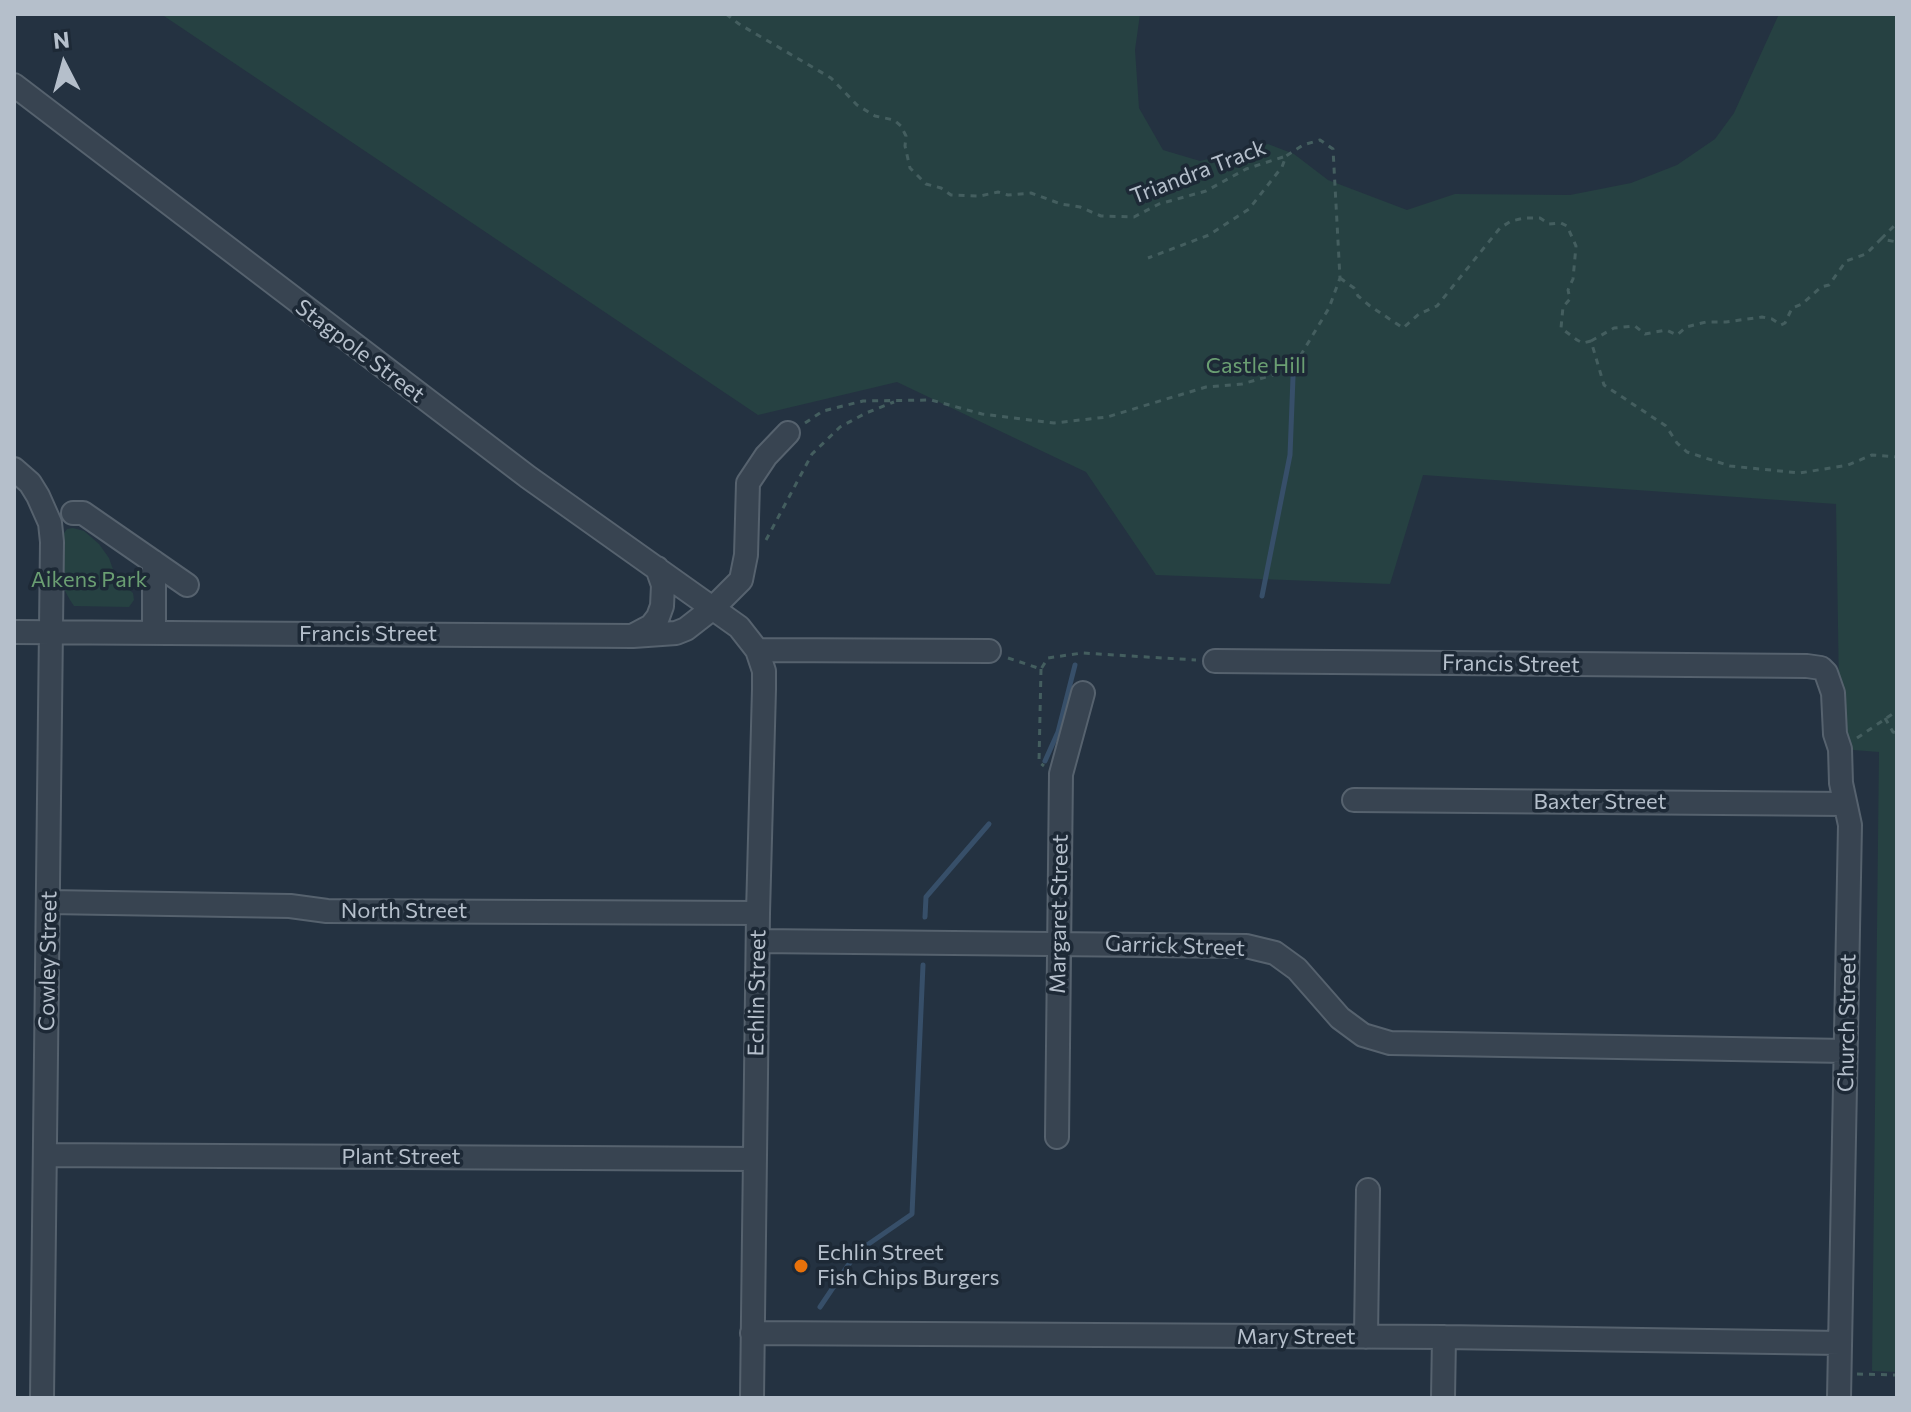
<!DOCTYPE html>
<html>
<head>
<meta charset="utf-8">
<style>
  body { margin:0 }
  #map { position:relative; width:1911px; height:1412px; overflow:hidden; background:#243241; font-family:Commissioner,sans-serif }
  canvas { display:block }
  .frame { position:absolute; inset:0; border:16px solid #b5bfcb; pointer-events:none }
  .north { position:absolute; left:24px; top:24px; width:80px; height:80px; -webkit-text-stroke:6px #1d2936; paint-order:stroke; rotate:354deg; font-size:22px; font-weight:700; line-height:32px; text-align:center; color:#b5bfcb }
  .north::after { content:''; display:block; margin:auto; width:28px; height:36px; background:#b5bfcb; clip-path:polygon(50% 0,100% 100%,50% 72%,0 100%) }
</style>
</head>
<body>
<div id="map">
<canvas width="1911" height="1412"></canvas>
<div class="frame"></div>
<div class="north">N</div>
</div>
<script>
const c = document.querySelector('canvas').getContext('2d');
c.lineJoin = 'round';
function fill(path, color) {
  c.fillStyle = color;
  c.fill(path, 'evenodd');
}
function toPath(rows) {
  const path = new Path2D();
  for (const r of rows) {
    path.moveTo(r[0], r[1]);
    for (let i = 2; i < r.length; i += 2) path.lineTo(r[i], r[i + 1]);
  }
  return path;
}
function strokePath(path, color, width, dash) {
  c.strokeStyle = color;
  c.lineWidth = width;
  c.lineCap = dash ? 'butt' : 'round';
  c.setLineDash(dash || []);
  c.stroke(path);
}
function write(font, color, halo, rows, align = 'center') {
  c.font = font + ' Commissioner,sans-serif';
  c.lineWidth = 7;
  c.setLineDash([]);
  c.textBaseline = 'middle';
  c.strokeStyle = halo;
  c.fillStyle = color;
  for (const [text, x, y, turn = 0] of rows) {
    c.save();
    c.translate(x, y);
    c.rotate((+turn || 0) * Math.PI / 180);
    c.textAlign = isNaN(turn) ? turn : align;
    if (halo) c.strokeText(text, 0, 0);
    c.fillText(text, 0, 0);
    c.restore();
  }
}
const green = toPath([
  [161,14,1140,14,1135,50,1139,108,1163,150,1200,161,1268,144,1294,154,1328,180,1407,210,1455,194,1570,195,1631,183,1677,165,1715,139,1734,113,1779,14,1897,14,1897,1372,1872,1371,1879,752,1840,749,1836,504,1423,475,1390,584,1156,575,1086,472,897,382,758,415],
  [73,528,84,531,99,544,109,558,116,578,133,593,134,600,129,607,74,606,70,600,65,591,59,540,67,529]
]);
const stream = toPath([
  [1262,596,1290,455,1293,377],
  [1045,761,1058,732,1075,665],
  [925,917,926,897,989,824],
  [820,1307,857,1252,912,1214,923,965]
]);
const path = toPath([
  [726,14,739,24,831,78,857,105,875,116,894,120,901,126,906,136,905,146,910,168,926,184,941,188,951,195,980,196,998,192,1008,195,1031,193,1061,204,1080,207,1101,216,1134,217,1159,204,1206,191,1246,169,1286,156],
  [1881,239,1897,223],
  [1340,278,1354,288,1358,296,1370,306,1403,328,1419,314,1437,306,1500,228,1511,221,1525,218,1540,218,1549,224,1561,223,1567,226,1576,246,1573,279,1568,290,1570,299,1563,307,1561,328,1577,340,1583,343,1591,341,1604,385,1666,426,1677,443,1687,452,1730,466,1800,473,1848,465,1872,455,1897,457],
  [1591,341,1614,328,1635,326,1645,334,1666,330,1677,335,1686,327,1706,322,1726,322,1762,317,1772,319,1781,325,1785,323,1792,308,1802,304,1821,287,1829,285,1846,261,1866,254,1881,239,1897,242],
  [805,423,823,411,863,401,931,400,982,414,1054,423,1107,417,1206,387,1242,384,1273,375,1296,363,1329,308,1340,278,1333,149,1320,140,1303,145,1286,156,1282,167,1249,209,1209,235,1148,258],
  [766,540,812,454,840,427,866,413,894,402],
  [1008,658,1041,669,1048,658,1082,653,1196,660],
  [1041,669,1039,762,1044,766],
  [1885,718,1893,732,1897,733],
  [1857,738,1897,711],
  [1857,1374,1897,1375]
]);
const minor = toPath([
  [14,85,528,477,739,627,757,650,764,671,764,689,758,913,752,1398],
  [14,469,30,483,38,496,50,523,52,542,42,1398],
  [73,513,83,513,187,585],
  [154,562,154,632],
  [14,632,633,636,676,633,686,629,713,608,741,580,746,555,748,483,766,456,788,433],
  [634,635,651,626,658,617,662,606,663,585,657,568],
  [757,650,989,651],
  [1215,661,1807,666,1821,668,1826,673,1833,693,1835,734,1840,749,1841,783,1850,825,1839,1398],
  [1354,800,1845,804],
  [49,902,290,906,327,911,758,913],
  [758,941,1246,946,1275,953,1297,969,1340,1018,1363,1035,1390,1043,1846,1051],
  [1057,1137,1061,774,1083,693],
  [46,1155,755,1159],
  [752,1333,1444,1337,1840,1343],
  [1366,1337,1368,1190],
  [1443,1398,1444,1337]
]);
const markers = [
  [801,1266,8,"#e8710a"]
];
const streetNames = [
  ["Triandra Track",1198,172,-21],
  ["Stagpole Street",360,351,37],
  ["Francis Street",368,634],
  ["Francis Street",1511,664,1],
  ["Baxter Street",1600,802],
  ["North Street",404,911],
  ["Margaret Street",1059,914,-89],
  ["Garrick Street",1175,946,2],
  ["Cowley Street",48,961,-89],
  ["Echlin Street",757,993,-89],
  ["Church Street",1847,1023,-89],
  ["Plant Street",401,1157],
  ["Mary Street",1296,1337]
];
const parkNames = [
  ["Castle Hill",1256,366],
  ["Aikens Park",89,580]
];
const poiNames = [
  ["Echlin Street",817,1253],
  ["Fish Chips Burgers",817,1278]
];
fill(green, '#264142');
strokePath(stream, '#374f69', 5);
strokePath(minor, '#56626e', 26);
strokePath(path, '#445e5f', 3, [6, 6]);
strokePath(minor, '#384451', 22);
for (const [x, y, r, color] of markers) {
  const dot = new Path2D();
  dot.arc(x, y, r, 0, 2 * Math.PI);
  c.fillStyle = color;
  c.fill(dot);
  strokePath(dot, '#1d2936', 3);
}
write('22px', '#b5bfcb', '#1d2936', streetNames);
write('22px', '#6a9e72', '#1d2936', parkNames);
write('22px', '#b5bfcb', '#1d2936', poiNames, 'left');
</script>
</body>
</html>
